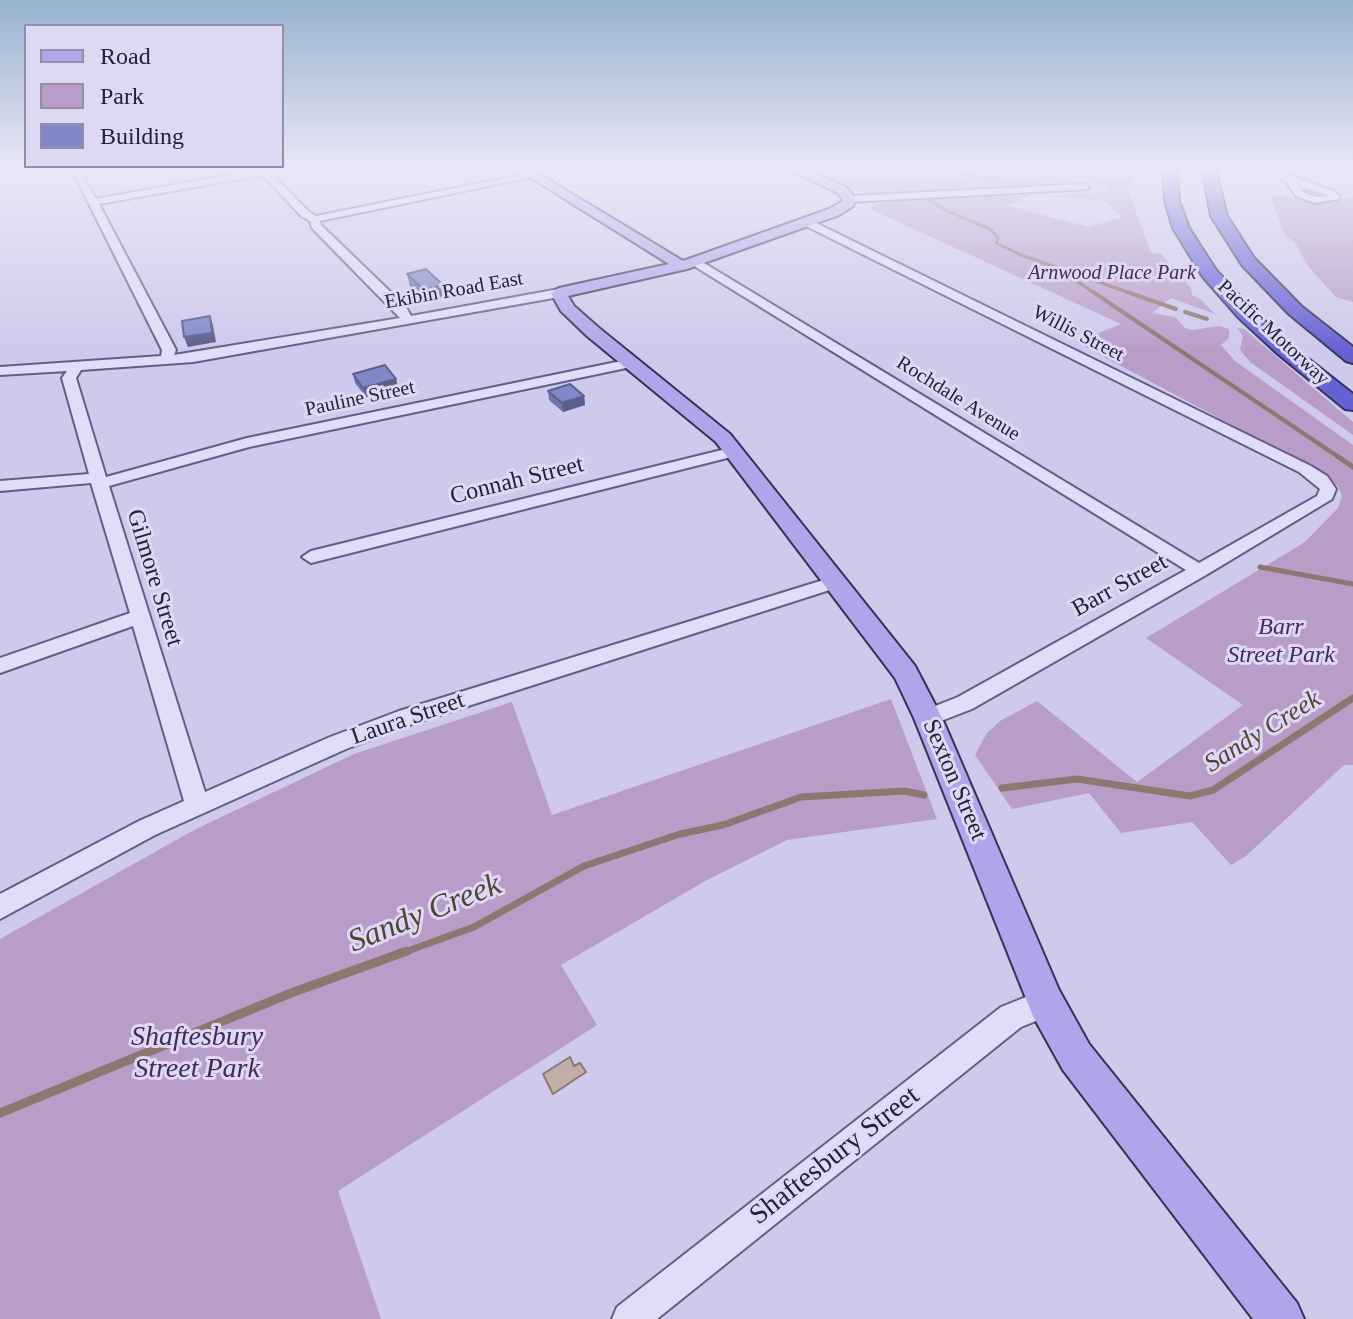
<!DOCTYPE html>
<html>
<head>
<meta charset="utf-8">
<style>
  body { margin:0 }
  #map { position:relative; width:1353px; height:1319px; overflow:hidden; background:#cfc9ec; font-family:Georgia,serif }
  canvas { display:block }
  .legend { position:absolute; left:24px; top:24px; width:260px; height:144px; box-sizing:border-box; background:#ddd8f4; border:2px solid #928fa9; margin:0; padding:10px 14px; list-style:none; font-size:24px; color:#212238 }
  .legend li { display:flex; align-items:center; gap:16px; height:40px }
  .legend b { width:40px; border:2px solid #928fa9 }
</style>
</head>
<body>
<div id="map">
<canvas width="1353" height="1319"></canvas>
<ul class="legend">
<li><b style="height:10px;background:#b1a4eb"></b>Road</li>
<li><b style="height:22px;background:#b89dc9"></b>Park</li>
<li><b style="height:22px;background:#8288c7"></b>Building</li>
</ul>
</div>
<script>
const c = document.querySelector('canvas').getContext('2d');
c.lineJoin = 'round';
function fill(path, color) {
  c.fillStyle = color;
  c.fill(path, 'evenodd');
}
function toPath(rows) {
  const path = new Path2D();
  for (const r of rows) {
    path.moveTo(r[0], r[1]);
    for (let i = 2; i < r.length; i += 2) path.lineTo(r[i], r[i + 1]);
  }
  return path;
}
function strokePath(path, color, width, dash) {
  c.strokeStyle = color;
  c.lineWidth = width;
  c.lineCap = dash ? 'butt' : 'round';
  c.setLineDash(dash || []);
  c.stroke(path);
}
function write(font, color, halo, rows, align = 'center') {
  c.font = font + ' Georgia,serif';
  c.lineWidth = 6;
  c.setLineDash([]);
  c.textBaseline = 'middle';
  c.strokeStyle = halo;
  c.fillStyle = color;
  for (const [text, x, y, turn = 0] of rows) {
    c.save();
    c.translate(x, y);
    c.rotate((+turn || 0) * Math.PI / 180);
    c.textAlign = isNaN(turn) ? turn : align;
    if (halo) c.strokeText(text, 0, 0);
    c.fillText(text, 0, 0);
    c.restore();
  }
}
const green = toPath([
  [1131,168,1131,181,1127,188,1151,253,1161,254,1191,288,1192,295,1199,298,1215,314,1171,298,1152,313,1175,317,1185,328,1193,330,1219,326,1229,329,1229,338,1221,345,1235,361,1353,445,1353,765,1344,765,1246,856,1231,865,1192,822,1121,833,1089,793,1012,809,975,755,987,733,1000,721,1037,701,1137,782,1243,705,1146,638,1305,542,1338,508,1342,496,1338,486,1326,475,1076,342,1121,324,868,208,889,201,1023,192,1032,197,1019,198,1024,202,1005,205,1089,227,1120,218,1120,215,1104,201,1048,196,1108,191,1108,187,1084,181,867,196,807,169],
  [1279,194,1329,203,1353,197,1353,302,1336,297,1308,266,1295,243,1285,235,1270,197],
  [1237,328,1244,329,1353,422,1353,435,1250,362,1240,350,1243,336],
  [891,699,937,819,787,840,707,880,561,965,597,1025,338,1191,381,1319,0,1319,0,939,194,830,354,754,512,702,552,815]
]);
const water = toPath([
  [570,1057,574,1066,580,1063,586,1072,553,1094,543,1074,570,1057]
]);
const streamFar4 = toPath([
  [930,168,1003,181],
  [919,194,945,210,992,230,998,238,996,243,1021,255,1133,294],
  [1060,270,1096,294]
]);
const streamFar3 = toPath([
  [1093,292,1340,458],
  [1127,292,1176,309],
  [1185,312,1207,319]
]);
const streamFar2 = toPath([
  [1337,456,1353,467],
  [1260,567,1353,584]
]);
const streamFar1 = toPath([
  [1002,788,1077,779,1190,796,1213,790,1353,698],
  [402,953,474,927,584,866,680,834,723,825,801,797,904,791,924,795]
]);
const stream = toPath([
  [0,1113,291,993,407,951]
]);
const minor = toPath([
  [71,168,79,168,96,199,266,168,309,212,316,216,535,172,532,177,320,221,321,225,406,307,411,316,559,289,565,293,559,297,193,362,81,370,76,378,106,477,247,438,631,359,638,363,631,367,249,447,109,486,205,792,330,737,399,711,830,578,842,578,845,582,842,586,415,723,346,749,155,835,0,919,0,894,139,821,184,801,133,626,0,673,0,658,130,613,91,483,0,491,0,481,89,474,62,378,67,371,0,375,0,367,161,356,162,350,71,168],
  [263,175,301,216,310,221,312,228,400,318,174,355,176,350,99,204,263,175],
  [1291,168,1325,168,1289,175,1333,191,1340,196,1339,199,1315,203,1296,196,1287,183,1277,175,1291,168],
  [1299,187,1327,195,1329,196,1316,197,1303,192,1299,187],
  [1086,184,1089,189,850,202,845,199,850,196,1086,184],
  [802,220,810,220,1311,466,1327,476,1336,489,1332,499,1206,575,972,709,928,726,920,724,917,718,920,712,958,697,1186,570,691,264,691,260,699,260,1199,563,1317,496,1320,489,1299,472,802,224,802,220],
  [734,447,742,452,739,455,311,563,302,557,311,551,734,447],
  [1046,989,1056,993,1060,1003,1056,1013,1021,1027,657,1319,612,1319,617,1307,1001,1007,1046,989]
]);
const major = toPath([
  [515,168,529,168,683,261,829,209,843,201,838,193,786,168,801,168,846,187,856,199,853,206,839,215,687,269,568,296,574,306,599,328,730,434,915,666,942,718,1059,990,1089,1044,1297,1303,1304,1319,1253,1319,1063,1070,1033,1016,914,718,895,678,716,442,587,336,561,311,551,293,559,288,669,264,515,168]
]);
const highway = toPath([
  [1163,168,1176,168,1179,201,1189,228,1216,270,1252,309,1292,346,1353,394,1353,410,1345,409,1278,354,1238,317,1203,277,1173,228,1165,201,1163,168],
  [1202,168,1215,168,1227,216,1254,258,1301,306,1353,347,1353,363,1346,361,1289,314,1242,265,1211,216,1202,168]
]);
const wall = toPath([
  [407,274,446,298,427,303,410,287],
  [353,374,396,379,398,388,366,397,355,383],
  [548,391,584,396,585,405,563,412,549,400]
]);
const shadedWall = toPath([
  [443,285,446,298,427,303,424,290],
  [210,316,213,325,216,342,188,347,184,337],
  [396,379,398,388,366,397,363,388],
  [584,396,585,405,563,412,562,403]
]);
const building = toPath([
  [426,269,443,285,424,290,407,274,426,269],
  [210,316,212,333,184,337,182,321,210,316],
  [385,365,396,379,363,388,353,374,385,365],
  [570,384,584,396,562,403,548,391,570,384]
]);
const farParknames = [
  ["Arnwood Place Park",1112,274]
];
const farStreetnames = [
  ["Ekibin Road East",454,291,-10],
  ["Pacific Motorway",1273,333,43],
  ["Willis Street",1078,334,27],
  ["Pauline Street",360,399,-12],
  ["Rochdale Avenue",958,399,32]
];
const streetNames = [
  ["Connah Street",517,481,-14],
  ["Gilmore Street",154,578,73],
  ["Barr Street",1120,586,-29],
  ["Laura Street",408,719,-19],
  ["Sexton Street",954,780,67]
];
const parkNames = [
  ["Barr",1281,628],
  ["Street Park",1281,656]
];
const waterNames = [
  ["Sandy Creek",1263,732,-32]
];
const nearParknames = [
  ["Shaftesbury",197,1038],
  ["Street Park",197,1070]
];
const nearStreetnames = [
  ["Shaftesbury Street",835,1156,-38]
];
const nearWaternames = [
  ["Sandy Creek",425,914,-22]
];
fill(green, '#b89dc9');
fill(water, '#c0aea9');
strokePath(water, '#8e7770', 2);
strokePath(streamFar4, '#8e7770', 3);
strokePath(streamFar3, '#8e7770', 4);
strokePath(streamFar2, '#8e7770', 5);
strokePath(streamFar1, '#8e7770', 7);
strokePath(stream, '#8e7770', 9);
strokePath(minor, '#605f87', 4);
strokePath(major, '#323455', 4);
strokePath(highway, '#323455', 4);
fill(minor, '#e1dcf7');
fill(major, '#b1a4eb');
fill(highway, '#6661d4');
fill(wall, '#7075ab');
fill(shadedWall, '#5b5f8b');
fill(building, '#8288c7');
strokePath(building, '#5b5f8b', 2);
const sky = c.createLinearGradient(0, 0, 0, 352);
sky.addColorStop(0, '#98b2cf');
sky.addColorStop(0.48, '#e9e7f6');
sky.addColorStop(1, '#e9e7f600');
c.fillStyle = sky;
c.fillRect(0, 0, 1353, 352);
write('italic 20px', '#482953', '#ddd8f4', farParknames);
write('20px', '#212238', '#ddd8f4', farStreetnames);
write('24px', '#212238', '#ddd8f4', streetNames);
write('italic 24px', '#482953', '#ddd8f4', parkNames);
write('italic 26px', '#574132', '#ddd8f4', waterNames);
write('italic 28px', '#482953', '#ddd8f4', nearParknames);
write('28px', '#212238', '#ddd8f4', nearStreetnames);
write('italic 32px', '#574132', '#ddd8f4', nearWaternames);
</script>
</body>
</html>
